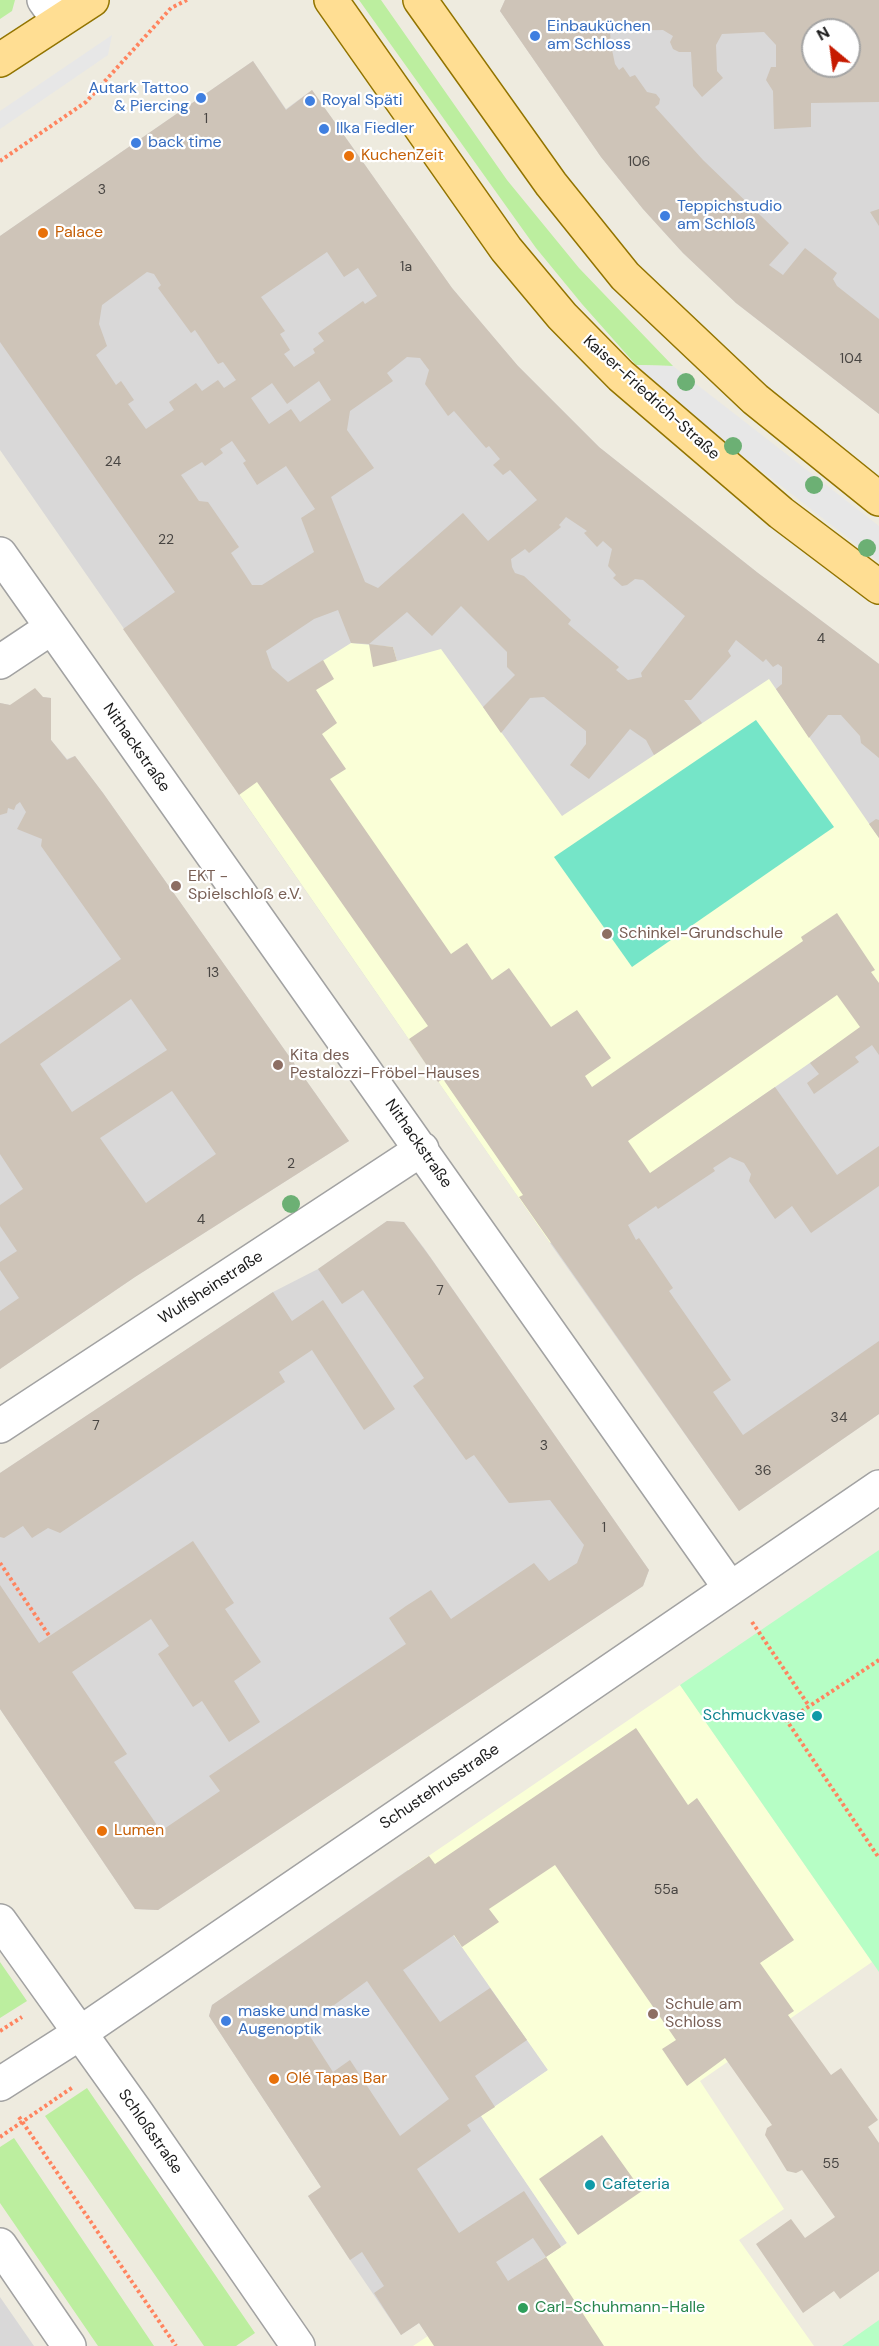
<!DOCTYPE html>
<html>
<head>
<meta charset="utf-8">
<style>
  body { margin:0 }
  #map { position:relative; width:879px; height:2346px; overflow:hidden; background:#eeebdf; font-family:"DM Sans",sans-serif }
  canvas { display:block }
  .north { position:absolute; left:801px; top:18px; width:60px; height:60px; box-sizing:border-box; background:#fff; border:2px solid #a4a4a4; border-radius:50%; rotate:331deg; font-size:16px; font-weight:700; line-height:24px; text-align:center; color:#1b1b1b }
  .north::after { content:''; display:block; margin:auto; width:21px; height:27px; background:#c61a00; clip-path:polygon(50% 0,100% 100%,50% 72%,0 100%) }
</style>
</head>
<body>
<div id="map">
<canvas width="879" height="2346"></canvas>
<div class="north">N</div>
</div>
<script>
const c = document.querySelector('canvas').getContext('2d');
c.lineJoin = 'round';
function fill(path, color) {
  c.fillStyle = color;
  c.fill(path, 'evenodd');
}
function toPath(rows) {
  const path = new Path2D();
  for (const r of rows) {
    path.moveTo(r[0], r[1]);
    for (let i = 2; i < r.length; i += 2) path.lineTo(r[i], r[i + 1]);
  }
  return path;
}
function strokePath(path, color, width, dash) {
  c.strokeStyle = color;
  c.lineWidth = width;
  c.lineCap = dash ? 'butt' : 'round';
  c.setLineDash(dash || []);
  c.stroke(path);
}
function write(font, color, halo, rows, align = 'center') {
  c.font = font + ' "DM Sans",sans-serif';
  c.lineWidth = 4.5;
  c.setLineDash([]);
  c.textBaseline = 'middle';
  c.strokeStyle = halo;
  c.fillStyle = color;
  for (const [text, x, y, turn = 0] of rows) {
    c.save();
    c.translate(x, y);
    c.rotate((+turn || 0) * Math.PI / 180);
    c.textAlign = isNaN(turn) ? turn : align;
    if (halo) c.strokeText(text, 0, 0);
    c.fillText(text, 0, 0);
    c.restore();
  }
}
const residential = toPath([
  [505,0,879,0,879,414,736,303,683,253,643,209,601,157,500,11],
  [813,30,849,30,849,66,813,66],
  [253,61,286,109,312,90,452,288,518,366,599,447,758,573,879,664,879,1414,739,1511,550,1243,0,450,0,236],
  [43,697,51,698,51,740,67,759,75,756,103,793,349,1141,135,1277,0,1369,0,703,10,705],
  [387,1221,404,1222,424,1248,649,1570,643,1586,158,1910,135,1909,0,1709,0,1473,273,1292,318,1269],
  [408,1870,548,2070,481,2116,567,2243,427,2335,419,2323,401,2335,350,2260,308,2196,321,2187,209,2016,212,2005],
  [0,2297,34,2346,0,2346]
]);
const education = toPath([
  [351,643,393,647,397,661,441,649,562,816,769,679,879,838,879,1015,550,1243,200,738],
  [680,1685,872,1962,700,2081,784,2209,739,2240,814,2346,413,2346,567,2243,481,2116,548,2070,408,1870]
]);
const grass = toPath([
  [0,0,15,0,12,11,0,19],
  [359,0,381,0,507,180,579,268,673,366,636,365,582,304,536,248],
  [0,1962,27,2001,0,2018],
  [87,2088,255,2333,236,2346,204,2346,45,2116],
  [14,2138,154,2346,98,2346,0,2203,0,2147]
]);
const park = toPath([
  [879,1550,879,1972,680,1685],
  [879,2320,879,2346,842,2346]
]);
const pitch = toPath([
  [756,720,834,827,632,967,554,857]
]);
const parking = toPath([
  [112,35,108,55,0,129,0,111],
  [636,365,673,366,879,526,879,562,673,402]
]);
const building = toPath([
  [505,0,879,0,879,102,811,103,811,127,774,129,773,91,766,80,771,67,776,67,776,45,764,32,722,34,716,45,717,71,723,78,702,97,693,86,691,52,679,52,673,49,670,42,673,36,663,30,610,31,611,45,615,64,619,70,623,67,630,77,635,75,647,92,656,94,660,99,659,104,655,107,703,160,789,243,769,265,783,275,805,248,837,273,833,279,837,286,879,319,879,414,736,303,683,253,643,209,601,157,500,11],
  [813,30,849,30,849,66,813,66],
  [253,61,286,110,312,90,452,288,518,366,599,447,758,573,879,664,879,758,861,743,860,736,841,715,828,715,809,738,776,689,782,684,782,667,778,664,773,667,766,659,763,662,736,640,728,651,731,656,691,700,684,700,702,723,654,755,646,740,630,729,589,779,570,765,586,744,586,731,544,697,530,698,501,733,483,707,515,675,507,667,507,652,461,606,432,636,407,612,369,644,351,643,338,610,314,619,266,651,272,668,288,682,323,660,334,679,316,690,337,723,322,734,346,769,330,779,451,954,467,943,492,980,509,968,551,1027,577,1010,611,1058,585,1076,592,1087,803,941,801,937,837,913,875,970,871,972,879,983,879,1055,872,1045,855,1057,859,1062,814,1094,807,1083,819,1074,810,1063,860,1027,837,995,628,1141,650,1173,775,1087,837,1175,879,1146,879,1186,811,1233,792,1206,775,1219,749,1181,751,1174,744,1163,730,1157,713,1168,715,1171,658,1209,656,1206,628,1225,636,1240,639,1238,673,1288,669,1291,731,1380,713,1392,743,1435,879,1341,879,1414,739,1511,519,1197,523,1195,443,1079,438,1082,409,1039,428,1026,257,782,239,795,123,629,175,592,0,342,0,236],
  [327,252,344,277,358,268,377,296,365,304,363,301,318,333,324,341,313,349,315,353,294,367,284,354,290,350,280,334,285,331,261,297],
  [147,272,154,274,161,285,158,288,191,333,195,330,218,364,223,362,236,380,224,388,218,380,202,391,196,383,169,402,174,410,146,429,128,404,134,400,121,381,116,385,96,355,107,346,99,324,102,305],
  [407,357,420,358,429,370,425,384,448,416,454,411,486,448,489,446,500,459,493,465,503,475,510,470,537,500,488,541,463,513,378,588,365,582,331,497,374,468,347,430,350,411,393,381,387,373],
  [319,381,331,400,300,422,291,409,269,424,251,398,272,383,287,404],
  [232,441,246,461,243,463,257,485,286,466,315,509,301,518,314,552,262,585,252,585,231,553,239,547,208,502,199,501,181,475,202,462,205,466,223,453,220,449],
  [566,517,587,531,584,533,597,547,603,541,612,549,608,566,616,575,613,578,622,586,627,585,635,579,643,580,685,616,641,673,642,677,628,680,616,670,619,667,568,624,571,620,524,576,515,573,512,567,511,559,525,549,529,553,561,527,559,525],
  [879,209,879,226,870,212],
  [369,644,393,647,397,661,373,667],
  [35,688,43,697,51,698,51,740,67,760,75,756,103,793,349,1141,135,1277,0,1369,0,1311,19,1298,0,1270,0,1262,17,1251,0,1226,0,1205,23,1189,0,1154,0,1044,121,959,41,846,42,839,17,829,26,812,20,802,16,805,14,810,8,808,7,813,0,815,0,703,10,705],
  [131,999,167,1050,72,1112,40,1064],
  [172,1091,216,1154,146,1203,100,1138],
  [876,819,879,820,879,838,869,824],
  [387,1221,404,1222,430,1257,649,1570,643,1586,158,1910,135,1909,0,1709,0,1585,39,1643,193,1541,234,1603,225,1609,261,1662,234,1681,260,1722,229,1742,202,1701,193,1707,158,1654,169,1646,151,1619,72,1672,127,1754,114,1762,161,1831,220,1791,209,1776,406,1644,389,1618,406,1606,431,1590,451,1619,534,1563,549,1581,577,1563,584,1545,550,1500,509,1503,474,1455,466,1460,413,1386,424,1378,363,1290,342,1304,318,1269],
  [273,1292,292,1321,323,1300,395,1409,364,1430,312,1350,279,1372,285,1382,60,1533,48,1528,32,1538,23,1526,4,1538,0,1537,0,1473],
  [636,1728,688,1805,697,1798,794,1940,760,1963,794,2011,788,2015,831,2075,841,2068,878,2120,868,2127,879,2143,879,2271,840,2299,834,2291,803,2313,756,2244,791,2219,805,2238,835,2217,802,2170,796,2173,787,2171,765,2135,767,2128,772,2125,725,2058,687,2086,662,2049,676,2040,555,1865,489,1909,499,1922,462,1947,454,1935,403,1970,440,2022,490,1988,527,2040,475,2076,495,2107,467,2125,471,2131,417,2169,459,2233,524,2191,561,2247,546,2257,604,2346,434,2346,419,2323,401,2335,374,2293,384,2286,362,2252,350,2260,308,2196,321,2187,209,2016,212,2005,429,1856,435,1864],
  [367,1981,449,2099,400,2136,350,2060,333,2072,304,2027],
  [533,2238,546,2257,508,2281,496,2262],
  [602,2135,642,2191,578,2235,539,2179]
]);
const path = toPath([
  [0,161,86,102,171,8,187,0],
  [0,1563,50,1637],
  [752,1622,809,1706],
  [879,1660,787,1721,879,1858],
  [0,2031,22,2017],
  [19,2117,176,2346],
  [0,2137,73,2087]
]);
const minor = toPath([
  [44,0,59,21],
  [0,554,730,1588],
  [0,662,51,628],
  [0,1426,422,1149],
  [0,1921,135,2110,298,2346],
  [0,2084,80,2033,879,1487],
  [0,2245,69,2346]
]);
const major = toPath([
  [331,0,506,249,562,316,621,376,781,513,879,587],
  [420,0,551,184,625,276,755,399,879,499],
  [0,60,92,0]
]);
const trees = [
  [686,382],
  [733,446],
  [814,485],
  [867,548],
  [291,1204]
];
const markers = [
  [535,36,6,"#3f7fe0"],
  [201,98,6,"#3f7fe0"],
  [310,101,6,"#3f7fe0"],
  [324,129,6,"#3f7fe0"],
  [136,143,6,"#3f7fe0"],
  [349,156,6,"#e8710a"],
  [665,216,6,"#3f7fe0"],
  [43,233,6,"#e8710a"],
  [176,886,6,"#8d6e63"],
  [607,934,6,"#8d6e63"],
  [278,1065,6,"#8d6e63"],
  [817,1716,6,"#0f9aa8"],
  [102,1831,6,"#e8710a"],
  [653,2014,6,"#8d6e63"],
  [226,2021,6,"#3f7fe0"],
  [274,2079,6,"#e8710a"],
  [590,2185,6,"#0f9aa8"],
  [523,2308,6,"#2e9e5b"]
];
const numberNames = [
  ["1",206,119],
  ["106",639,162],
  ["3",102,190],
  ["1a",406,267],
  ["104",851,359],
  ["24",113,462],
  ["22",166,540],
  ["4",821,639],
  ["13",213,973],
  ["2",291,1164],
  ["4",201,1220],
  ["7",440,1291],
  ["34",839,1418],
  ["7",96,1426],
  ["3",544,1446],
  ["36",763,1471],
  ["1",604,1528],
  ["55a",666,1890],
  ["55",831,2164]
];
const shopNames = [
  ["Einbauküchen",547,27],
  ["am Schloss",547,45],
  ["Autark Tattoo",189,89,"right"],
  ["& Piercing",189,107,"right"],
  ["Royal Späti",322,101],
  ["Ilka Fiedler",336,129],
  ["back time",148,143],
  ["Teppichstudio",677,207],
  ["am Schloß",677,225],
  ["maske und maske",238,2012],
  ["Augenoptik",238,2030]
];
const foodNames = [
  ["KuchenZeit",361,156],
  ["Palace",55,233],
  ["Lumen",114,1831],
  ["Olé Tapas Bar",286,2079]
];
const streetNames = [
  ["Kaiser-Friedrich-Straße",651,398,42],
  ["Nithackstraße",136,748,55],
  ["Nithackstraße",418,1144,55],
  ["Wulfsheinstraße",211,1288,-33],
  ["Schustehrusstraße",440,1787,-34],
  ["Schloßstraße",150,2132,55]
];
const educationNames = [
  ["EKT -",188,877],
  ["Spielschloß e.V.",188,895],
  ["Schinkel-Grundschule",619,934],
  ["Kita des",290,1056],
  ["Pestalozzi-Fröbel-Hauses",290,1074],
  ["Schule am",665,2005],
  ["Schloss",665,2023]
];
const cultureNames = [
  ["Schmuckvase",805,1716],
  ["Cafeteria",602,2185,"left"]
];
const leisureNames = [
  ["Carl-Schuhmann-Halle",535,2308]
];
fill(residential, '#d9d8d8');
fill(education, '#faffd7');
fill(grass, '#bcee9f');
fill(park, '#b6fec5');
fill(pitch, '#75e5c8');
fill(parking, '#e7e7e7');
fill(building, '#cec4b8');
strokePath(minor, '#a2a2a2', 36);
strokePath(major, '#927400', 36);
strokePath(path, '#ff845f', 4, [3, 3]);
strokePath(minor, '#fff', 33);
strokePath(major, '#ffde93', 33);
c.fillStyle = '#6cb074';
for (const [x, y] of trees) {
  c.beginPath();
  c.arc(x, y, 9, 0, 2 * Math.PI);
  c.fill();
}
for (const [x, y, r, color] of markers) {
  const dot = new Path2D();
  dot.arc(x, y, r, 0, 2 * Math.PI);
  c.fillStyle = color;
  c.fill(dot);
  strokePath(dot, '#fff', 2);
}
write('14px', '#484542', null, numberNames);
write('16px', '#366cbe', '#fff', shopNames, 'left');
write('16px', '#c56008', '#fff', foodNames, 'left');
write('16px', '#1b1b1b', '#fff', streetNames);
write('16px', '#785e54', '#fff', educationNames, 'left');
write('16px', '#0d838f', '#fff', cultureNames, 'right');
write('16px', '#27864d', '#fff', leisureNames, 'left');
</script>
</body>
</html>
